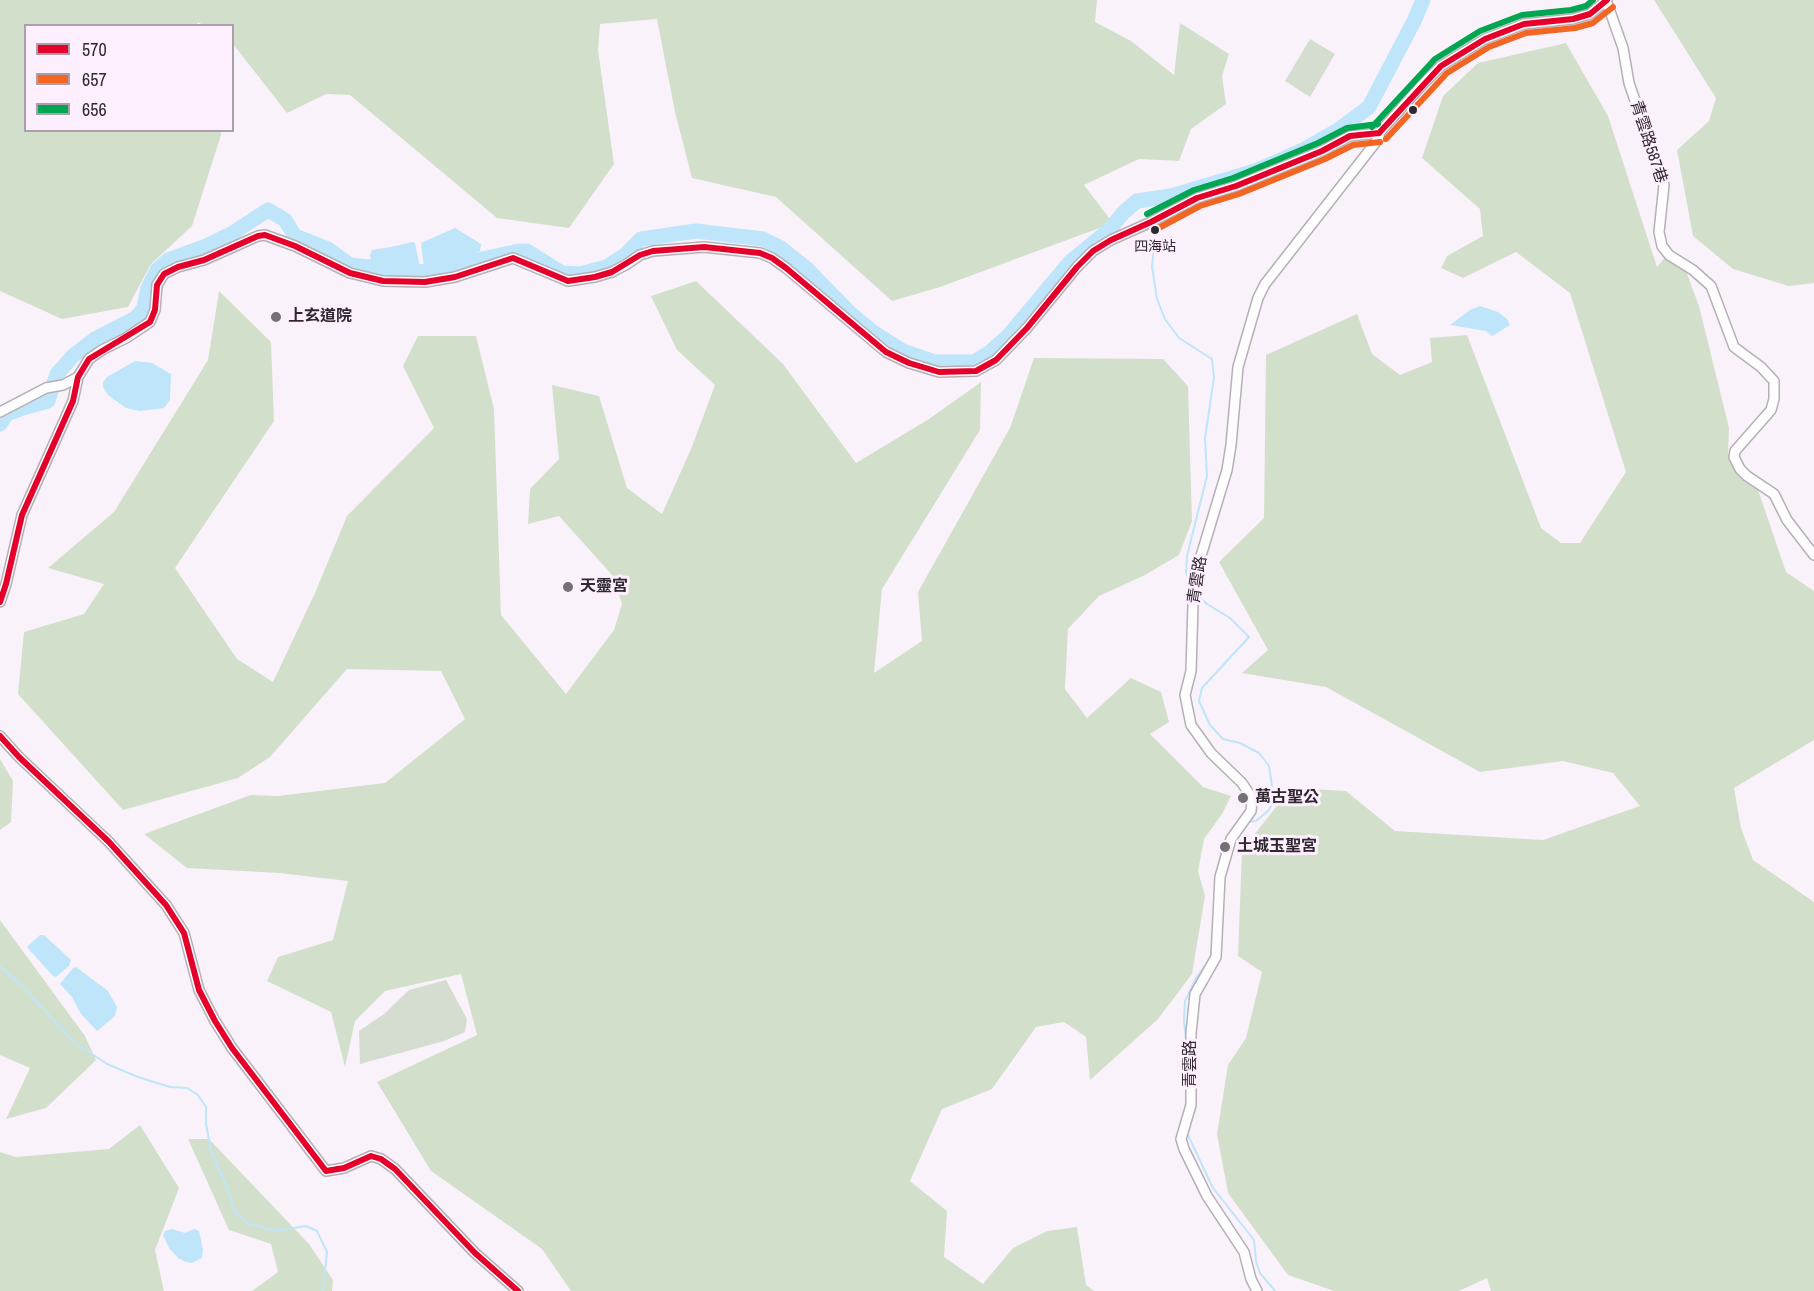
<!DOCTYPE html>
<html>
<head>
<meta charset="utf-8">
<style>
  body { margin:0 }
  #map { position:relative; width:1814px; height:1291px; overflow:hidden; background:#faf2fa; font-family:"Archivo Narrow",sans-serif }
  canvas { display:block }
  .legend { position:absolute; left:24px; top:24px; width:210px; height:108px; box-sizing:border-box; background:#feeffe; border:2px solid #ab9fab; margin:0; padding:8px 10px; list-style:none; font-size:18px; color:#2e282f }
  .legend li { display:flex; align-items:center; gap:12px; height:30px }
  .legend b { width:30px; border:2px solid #ab9fab }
</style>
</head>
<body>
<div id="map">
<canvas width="1814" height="1291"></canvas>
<ul class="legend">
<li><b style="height:8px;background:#e4002b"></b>570</li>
<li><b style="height:8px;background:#f26522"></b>657</li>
<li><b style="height:8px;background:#00a651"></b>656</li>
</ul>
</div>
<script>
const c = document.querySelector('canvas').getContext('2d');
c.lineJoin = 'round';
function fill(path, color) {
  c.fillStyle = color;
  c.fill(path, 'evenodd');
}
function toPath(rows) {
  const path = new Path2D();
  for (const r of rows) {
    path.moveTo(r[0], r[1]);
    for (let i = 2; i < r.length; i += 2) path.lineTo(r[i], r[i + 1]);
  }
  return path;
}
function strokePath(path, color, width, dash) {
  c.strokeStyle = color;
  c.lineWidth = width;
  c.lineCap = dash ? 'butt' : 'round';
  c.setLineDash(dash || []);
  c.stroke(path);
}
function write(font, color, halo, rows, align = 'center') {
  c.font = font + ' "Archivo Narrow","Noto Sans TC",sans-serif';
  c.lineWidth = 6;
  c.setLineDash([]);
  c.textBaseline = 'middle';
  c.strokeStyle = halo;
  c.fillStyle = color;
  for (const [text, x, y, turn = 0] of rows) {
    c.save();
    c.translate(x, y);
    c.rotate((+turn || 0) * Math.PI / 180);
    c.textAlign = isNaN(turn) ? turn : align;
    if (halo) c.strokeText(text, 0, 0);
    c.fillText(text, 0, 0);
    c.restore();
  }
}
const green = toPath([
  [1310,39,1335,54,1310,97,1285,81],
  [446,980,467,1019,465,1032,444,1041,360,1064,359,1031,384,1014,409,990]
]);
const forest = toPath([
  [0,0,1097,0,1095,22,1131,41,1174,75,1180,23,1229,54,1222,76,1226,104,1191,129,1179,161,1139,159,1084,185,1113,223,940,287,892,301,776,197,692,178,675,112,657,19,600,24,598,50,614,164,569,228,497,218,350,95,326,94,287,113,233,44,232,26,204,25,197,22,198,25,26,26,26,130,220,130,221,135,192,226,151,264,128,307,62,319,0,291],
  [1654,0,1814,0,1814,283,1789,286,1733,269,1693,236,1677,150,1709,121,1716,98],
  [1566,43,1608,116,1657,267,1671,250,1685,268,1699,306,1729,428,1728,454,1752,472,1786,572,1814,591,1814,740,1734,788,1741,828,1753,860,1814,902,1814,1291,1491,1291,1487,1278,1459,1291,1334,1291,1288,1275,1228,1193,1217,1134,1228,1065,1246,1038,1262,972,1238,956,1242,850,1291,788,1346,791,1395,831,1543,840,1640,806,1613,773,1563,761,1480,772,1326,687,1242,673,1268,650,1219,562,1264,518,1266,355,1357,314,1372,354,1400,375,1432,362,1430,338,1467,335,1541,528,1561,543,1580,543,1626,472,1570,293,1516,252,1463,278,1441,268,1447,256,1483,236,1480,209,1422,158,1443,96,1478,63],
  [696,281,783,364,856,463,929,419,981,382,980,430,882,589,874,673,922,641,918,592,1010,428,1034,358,1163,359,1188,386,1192,521,1179,555,1145,575,1099,596,1068,629,1065,689,1087,718,1131,678,1161,692,1169,722,1150,734,1203,787,1231,796,1222,814,1204,839,1198,871,1205,896,1192,974,1158,1019,1090,1080,1086,1037,1064,1022,1036,1027,992,1089,942,1109,910,1181,947,1211,944,1257,983,1284,1013,1248,1047,1231,1077,1227,1086,1285,1094,1291,571,1291,542,1249,431,1171,377,1082,477,1035,461,974,385,991,355,1021,345,1067,331,1012,267,981,278,957,333,940,348,881,279,873,187,868,144,834,251,795,278,796,385,783,465,719,441,671,347,669,270,757,238,778,123,810,18,694,24,632,84,614,104,584,48,568,114,512,208,360,219,291,271,342,274,421,175,568,237,659,273,682,315,593,347,516,434,428,403,366,418,336,476,336,494,409,501,615,566,694,614,630,622,604,612,575,559,516,528,524,530,489,559,459,552,385,599,396,627,488,662,514,691,449,715,385,677,350,651,296],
  [0,759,13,781,11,822,0,830],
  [0,920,85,1036,96,1060,46,1108,6,1119,30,1068,0,1055],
  [140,1125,179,1188,155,1250,164,1291,0,1291,0,1152,16,1157,109,1149],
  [188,1139,209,1139,309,1244,333,1280,332,1291,252,1291,278,1272,271,1244,229,1230]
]);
const water = toPath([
  [455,228,481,244,480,251,463,260,437,267,424,267,421,243],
  [412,242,415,243,419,263,416,267,405,268,371,260,370,255,372,250,391,247],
  [1480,306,1498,312,1507,319,1510,325,1492,336,1486,331,1450,325,1470,310],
  [135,361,152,363,171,374,170,400,164,408,140,411,126,408,108,395,103,387,103,382,107,377],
  [40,935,44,935,71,960,69,966,56,977,52,975,27,947],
  [76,967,108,991,117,1007,115,1016,97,1031,81,1014,72,997,60,984,73,968],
  [172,1229,185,1233,194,1229,199,1231,203,1250,202,1258,192,1263,186,1262,178,1258,169,1248,163,1235,165,1231]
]);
const stream = toPath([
  [1157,214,1159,197],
  [1156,223,1152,267,1157,299,1165,319,1179,338,1212,359,1214,378,1205,438,1207,476,1187,556,1186,572,1191,589],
  [1197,595,1207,604,1230,618,1249,637,1202,688,1199,701,1210,725,1223,739,1240,743,1259,753,1269,766,1274,799,1269,810,1256,821,1247,822],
  [1220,863,1221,850,1226,843],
  [0,966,24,988,74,1042,107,1064,138,1077,170,1087,187,1088,198,1095,206,1107,206,1124,211,1151,225,1183,235,1212,247,1223,275,1231,306,1226,317,1231,327,1252,323,1291],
  [1187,1049,1184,1021,1185,1001,1196,978,1211,958,1214,910],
  [1186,1131,1213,1188,1254,1240,1256,1261,1260,1273,1275,1291]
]);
const river = toPath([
  [0,424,7,414,23,408,48,401,57,374,73,356,95,339,136,318,144,308,148,288,157,270,168,260,206,246,231,234,268,210,285,220,295,236,328,249,350,265,416,272,454,269,482,259,519,251,527,251,562,273,580,274,606,267,625,255,641,239,696,231,763,239,781,248,806,268,850,313,873,332,903,351,935,362,974,362,989,353,1008,336,1070,262,1109,230,1124,212,1137,201,1171,196,1255,171,1305,149,1338,130,1369,107,1414,21,1423,0]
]);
const minor = toPath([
  [1606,0,1623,48,1629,83,1664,185,1659,232,1662,246,1669,255,1693,270,1711,286,1734,347,1761,367,1774,381,1774,399,1771,410,1735,451,1734,457,1740,469,1747,476,1774,494,1787,520,1814,555],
  [0,412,46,388,63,385,78,377],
  [0,602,6,584,22,515,73,401,78,377,89,359,102,350,126,338,150,322,155,310,157,285,164,274,178,267,204,260,258,236,265,235,295,246,350,273,383,281,425,282,455,277,513,258,568,281,595,277,612,272,627,264,640,255,653,251,704,247,760,253,772,258,786,268,886,352,909,363,939,372,976,371,996,360,1027,328,1077,267,1093,251,1111,240,1151,222,1197,198,1236,186,1322,151,1350,136,1379,133],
  [0,736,19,757,109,842,166,905,184,933,199,990,215,1021,232,1048,326,1171,344,1168,371,1156,381,1159,395,1169,475,1253,518,1291],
  [1257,1291,1251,1279,1244,1252,1207,1196,1184,1149,1181,1139,1191,1105,1191,1033,1195,994,1216,957,1220,877,1231,839,1251,811,1252,798,1242,783,1211,753,1191,725,1185,695,1191,671,1193,604,1197,569,1227,470,1231,445,1238,367,1258,298,1265,284,1379,138,1379,133,1422,85,1441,66,1485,39,1524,24,1573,19,1590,14,1607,0]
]);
const bus1 = toPath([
  [1379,133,1441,66,1485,39,1524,24,1573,19,1590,14,1607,0],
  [0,602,6,584,22,515,73,401,78,377,89,359,150,322,155,310,157,285,164,274,178,267,204,260,258,236,265,235,295,246,350,273,383,281,425,282,455,277,513,258,568,281,595,277,612,272,640,255,653,251,704,247,760,253,772,258,786,268,886,352,909,363,939,372,976,371,996,360,1027,328,1077,267,1093,251,1111,240,1151,222,1197,198,1236,186,1322,151,1350,136,1379,133],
  [0,736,19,757,109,842,166,905,184,933,199,990,215,1021,232,1048,326,1171,344,1168,371,1156,381,1159,395,1169,475,1253,518,1291]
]);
const bus2 = toPath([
  [1386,139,1447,73,1489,47,1526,33,1575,28,1593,23,1613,7],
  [1155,230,1200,206,1239,194,1325,159,1353,145,1380,142]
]);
const bus3 = toPath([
  [1372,127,1435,59,1480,31,1522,15,1571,10,1586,6,1593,0],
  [1147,214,1194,190,1233,178,1318,143,1347,128,1378,124]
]);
const markers = [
  [1413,110,5,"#2e282f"],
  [1155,230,5,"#2e282f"],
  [276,317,6,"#756f76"],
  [568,587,6,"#756f76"],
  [1243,798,6,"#756f76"],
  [1225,847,6,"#756f76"]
];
const busNames = [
  ["四海站",1155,247]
];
const streetNames = [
  ["青雲路587巷",1648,142,72],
  ["青雲路",1198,580,-81],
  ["青雲路",1191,1064,-90]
];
const poiNames = [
  ["上玄道院",288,317],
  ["天靈宮",580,587],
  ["萬古聖公",1255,798],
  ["土城玉聖宮",1237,847]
];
fill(green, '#d5dcd0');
fill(forest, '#d2e0cb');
fill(water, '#bee5f9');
strokePath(stream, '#bee5f9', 2);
strokePath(river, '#bee5f9', 15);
strokePath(minor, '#b6afb6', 12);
strokePath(minor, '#fefdfe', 9);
strokePath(bus1, '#e4002b', 6);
strokePath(bus2, '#f26522', 6);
strokePath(bus3, '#00a651', 6);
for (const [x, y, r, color] of markers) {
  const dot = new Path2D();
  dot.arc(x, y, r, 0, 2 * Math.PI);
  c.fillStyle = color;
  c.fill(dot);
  strokePath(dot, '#feeffe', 2);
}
write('14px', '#2e282f', '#feeffe', busNames);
write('16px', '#2e282f', '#feeffe', streetNames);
write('bold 16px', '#2e282f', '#feeffe', poiNames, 'left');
</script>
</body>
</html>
